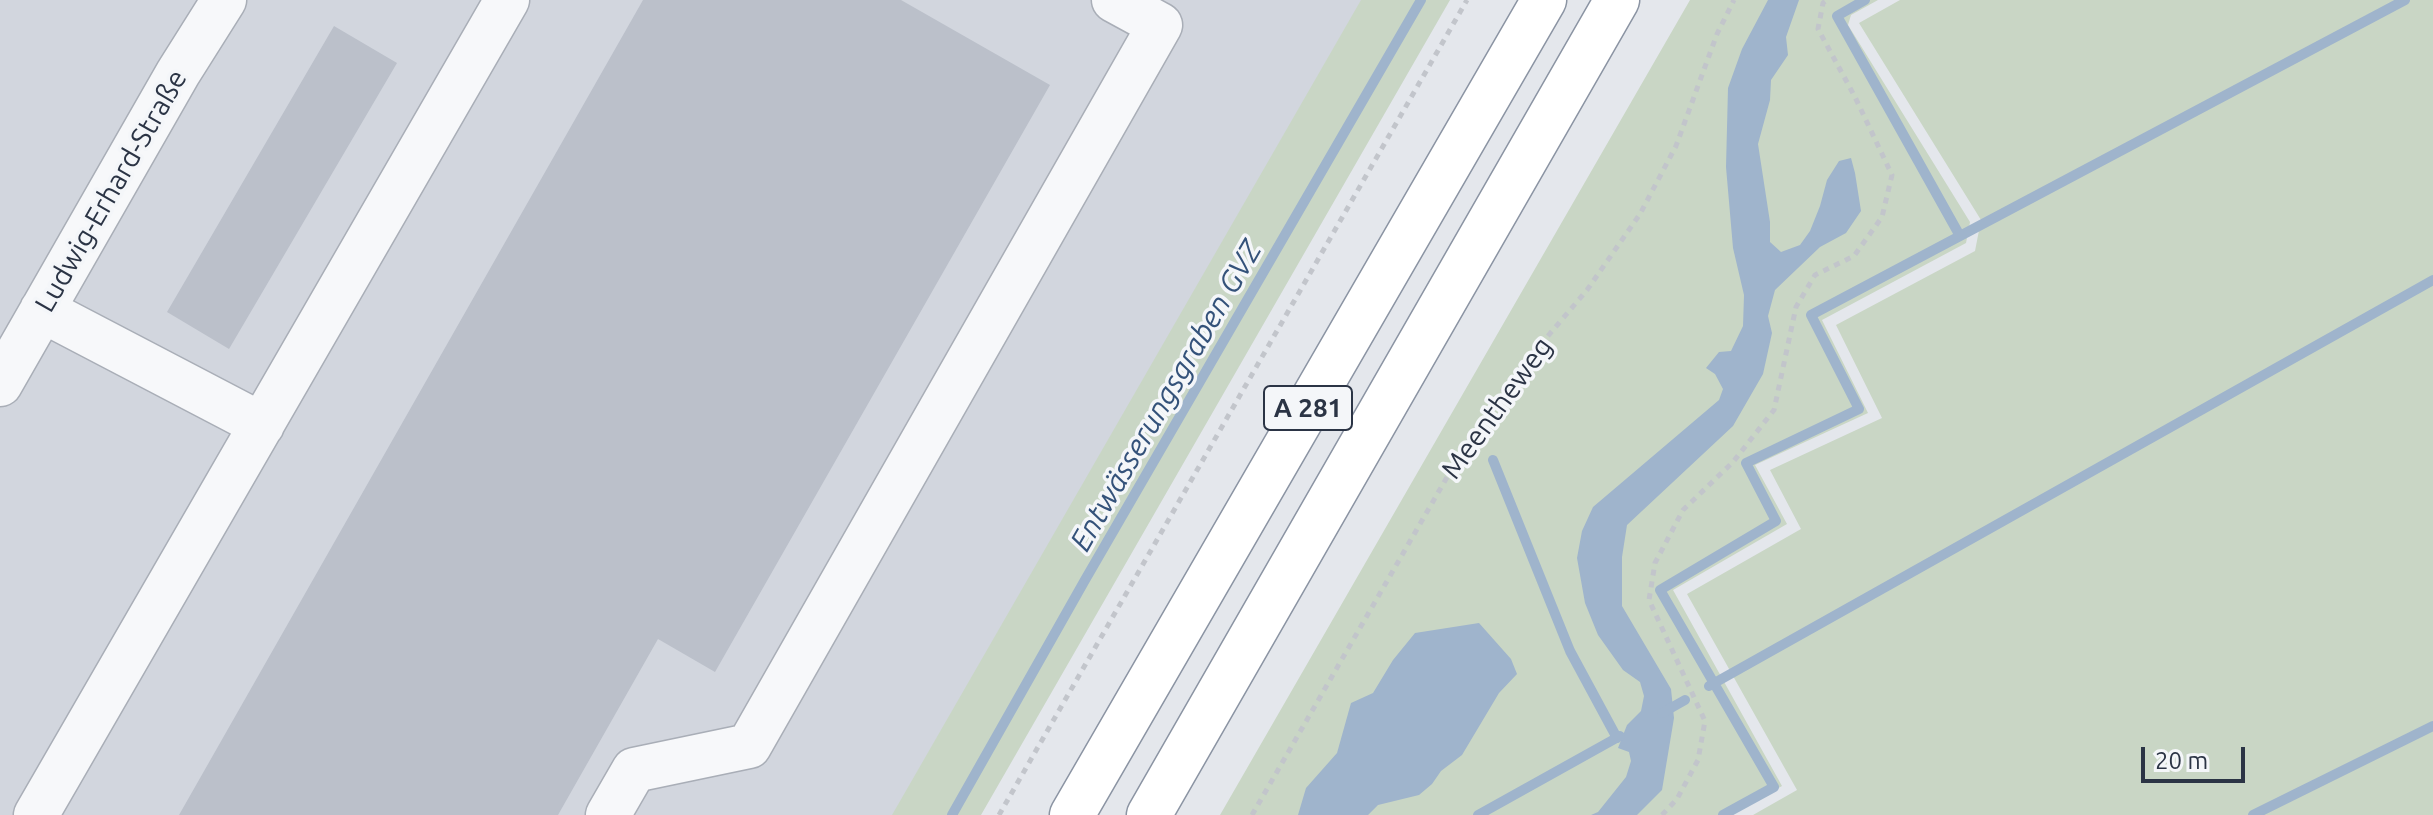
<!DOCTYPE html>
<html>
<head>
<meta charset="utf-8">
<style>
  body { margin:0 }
  #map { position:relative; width:2433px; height:815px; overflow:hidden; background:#e4e7ec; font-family:Ubuntu,sans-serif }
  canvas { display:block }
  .scale { position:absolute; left:2141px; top:747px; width:104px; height:36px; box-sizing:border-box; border:4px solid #2b3445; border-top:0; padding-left:10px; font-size:24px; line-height:28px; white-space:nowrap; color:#2b3445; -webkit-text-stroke:6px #f4f6f9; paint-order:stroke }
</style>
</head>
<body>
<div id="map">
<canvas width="2433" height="815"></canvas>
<div class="scale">20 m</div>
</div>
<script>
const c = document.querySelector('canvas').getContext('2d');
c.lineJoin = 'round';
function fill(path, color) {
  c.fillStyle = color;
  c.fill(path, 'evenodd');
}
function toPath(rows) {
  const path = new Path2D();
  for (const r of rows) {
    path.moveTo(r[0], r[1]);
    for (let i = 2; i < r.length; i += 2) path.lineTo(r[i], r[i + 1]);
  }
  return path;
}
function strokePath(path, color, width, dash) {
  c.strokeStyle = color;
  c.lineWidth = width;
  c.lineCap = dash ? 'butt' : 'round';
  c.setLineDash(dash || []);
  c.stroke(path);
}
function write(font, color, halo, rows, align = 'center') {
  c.font = font + ' Ubuntu,sans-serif';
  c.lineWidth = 7;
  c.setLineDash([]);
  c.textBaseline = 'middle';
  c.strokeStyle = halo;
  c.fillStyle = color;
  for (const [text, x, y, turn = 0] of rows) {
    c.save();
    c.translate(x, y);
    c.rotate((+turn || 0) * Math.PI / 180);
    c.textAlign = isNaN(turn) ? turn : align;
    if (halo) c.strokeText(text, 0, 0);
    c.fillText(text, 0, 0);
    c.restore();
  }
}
const built = toPath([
  [0,0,1362,0,893,815,0,815]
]);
const green = toPath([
  [1361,0,1450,0,981,815,892,815],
  [1690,0,1878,0,1851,15,1848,25,1970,222,1966,243,1822,320,1868,413,1755,465,1787,524,1673,590,1782,786,1731,815,1220,815],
  [1900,0,2433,0,2433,815,1753,815,1797,790,1687,594,1801,529,1770,470,1882,418,1836,325,1975,251,1981,220,1859,23]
]);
const water = toPath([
  [1768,0,1799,0,1786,37,1788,55,1771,80,1770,100,1758,144,1770,222,1770,242,1781,252,1800,245,1810,231,1820,206,1827,180,1839,161,1851,158,1855,173,1861,211,1846,233,1820,247,1775,290,1768,316,1772,333,1763,374,1733,426,1627,525,1622,557,1622,606,1671,689,1674,718,1662,790,1637,815,1591,815,1598,812,1626,777,1631,761,1629,752,1618,748,1627,725,1641,711,1644,696,1640,682,1623,670,1598,635,1585,603,1577,558,1582,531,1593,507,1719,400,1723,389,1715,374,1706,368,1719,352,1731,351,1743,326,1744,295,1733,248,1726,167,1728,88,1742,49],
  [1479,623,1511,659,1517,674,1499,693,1462,755,1441,771,1432,784,1419,795,1378,805,1368,815,1298,815,1306,788,1337,753,1351,703,1373,693,1393,660,1415,633]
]);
const stream = toPath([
  [1865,0,1837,16,1960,236],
  [1493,460,1570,651,1617,738],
  [1709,686,2433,280],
  [1662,713,1685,700],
  [952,815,1085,580,1421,0],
  [1478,815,1620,736],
  [1723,815,1774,787,1660,590,1776,521,1746,463,1859,409,1811,315,2405,0],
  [2253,815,2433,726]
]);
const building = toPath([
  [643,0,901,0,1050,85,715,672,658,639,558,815,179,815],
  [334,26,397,63,229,349,167,312]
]);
const path = toPath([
  [999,815,1467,0],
  [1252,815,1465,446,1508,383,1587,290,1640,214,1676,146,1717,34,1734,0],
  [1662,815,1677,799,1698,760,1705,721,1649,600,1655,563,1683,510,1733,462,1774,410,1796,307,1815,275,1854,256,1882,217,1892,175,1855,97,1818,29,1823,3,1827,0]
]);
const minor = toPath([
  [42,310,262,425],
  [0,384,178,73,224,0],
  [36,815,507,0],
  [608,815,634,770,749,746,1160,25,1114,0]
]);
const highway = toPath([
  [1072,815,1544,0],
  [1149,815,1617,0]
]);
const shields = [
  [1308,408,88]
];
const shieldNames = [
  ["A 281",1308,408]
];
const streetNames = [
  ["Ludwig-Erhard-Straße",111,191,-60],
  ["Meentheweg",1497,408,-54]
];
const waterNames = [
  ["Entwässerungsgraben GVZ",1166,396,-60]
];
fill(built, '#d2d6de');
fill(green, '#c9d6c5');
fill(water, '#9fb4cc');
strokePath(stream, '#9fb4cc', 10);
fill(building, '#bbc0ca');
strokePath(minor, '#a9aeb7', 47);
strokePath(highway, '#8b94a3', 47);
strokePath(path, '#c2c5cb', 5, [6, 6]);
strokePath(minor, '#f7f8fa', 44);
strokePath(highway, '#fff', 44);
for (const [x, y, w] of shields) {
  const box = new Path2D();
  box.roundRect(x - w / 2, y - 22, w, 44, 6);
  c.fillStyle = '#f4f6f9';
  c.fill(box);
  strokePath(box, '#2b3445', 2);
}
write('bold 26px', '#2b3445', null, shieldNames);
write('28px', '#2b3445', '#f4f6f9', streetNames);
write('italic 30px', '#34527a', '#f4f6f9', waterNames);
</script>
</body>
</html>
